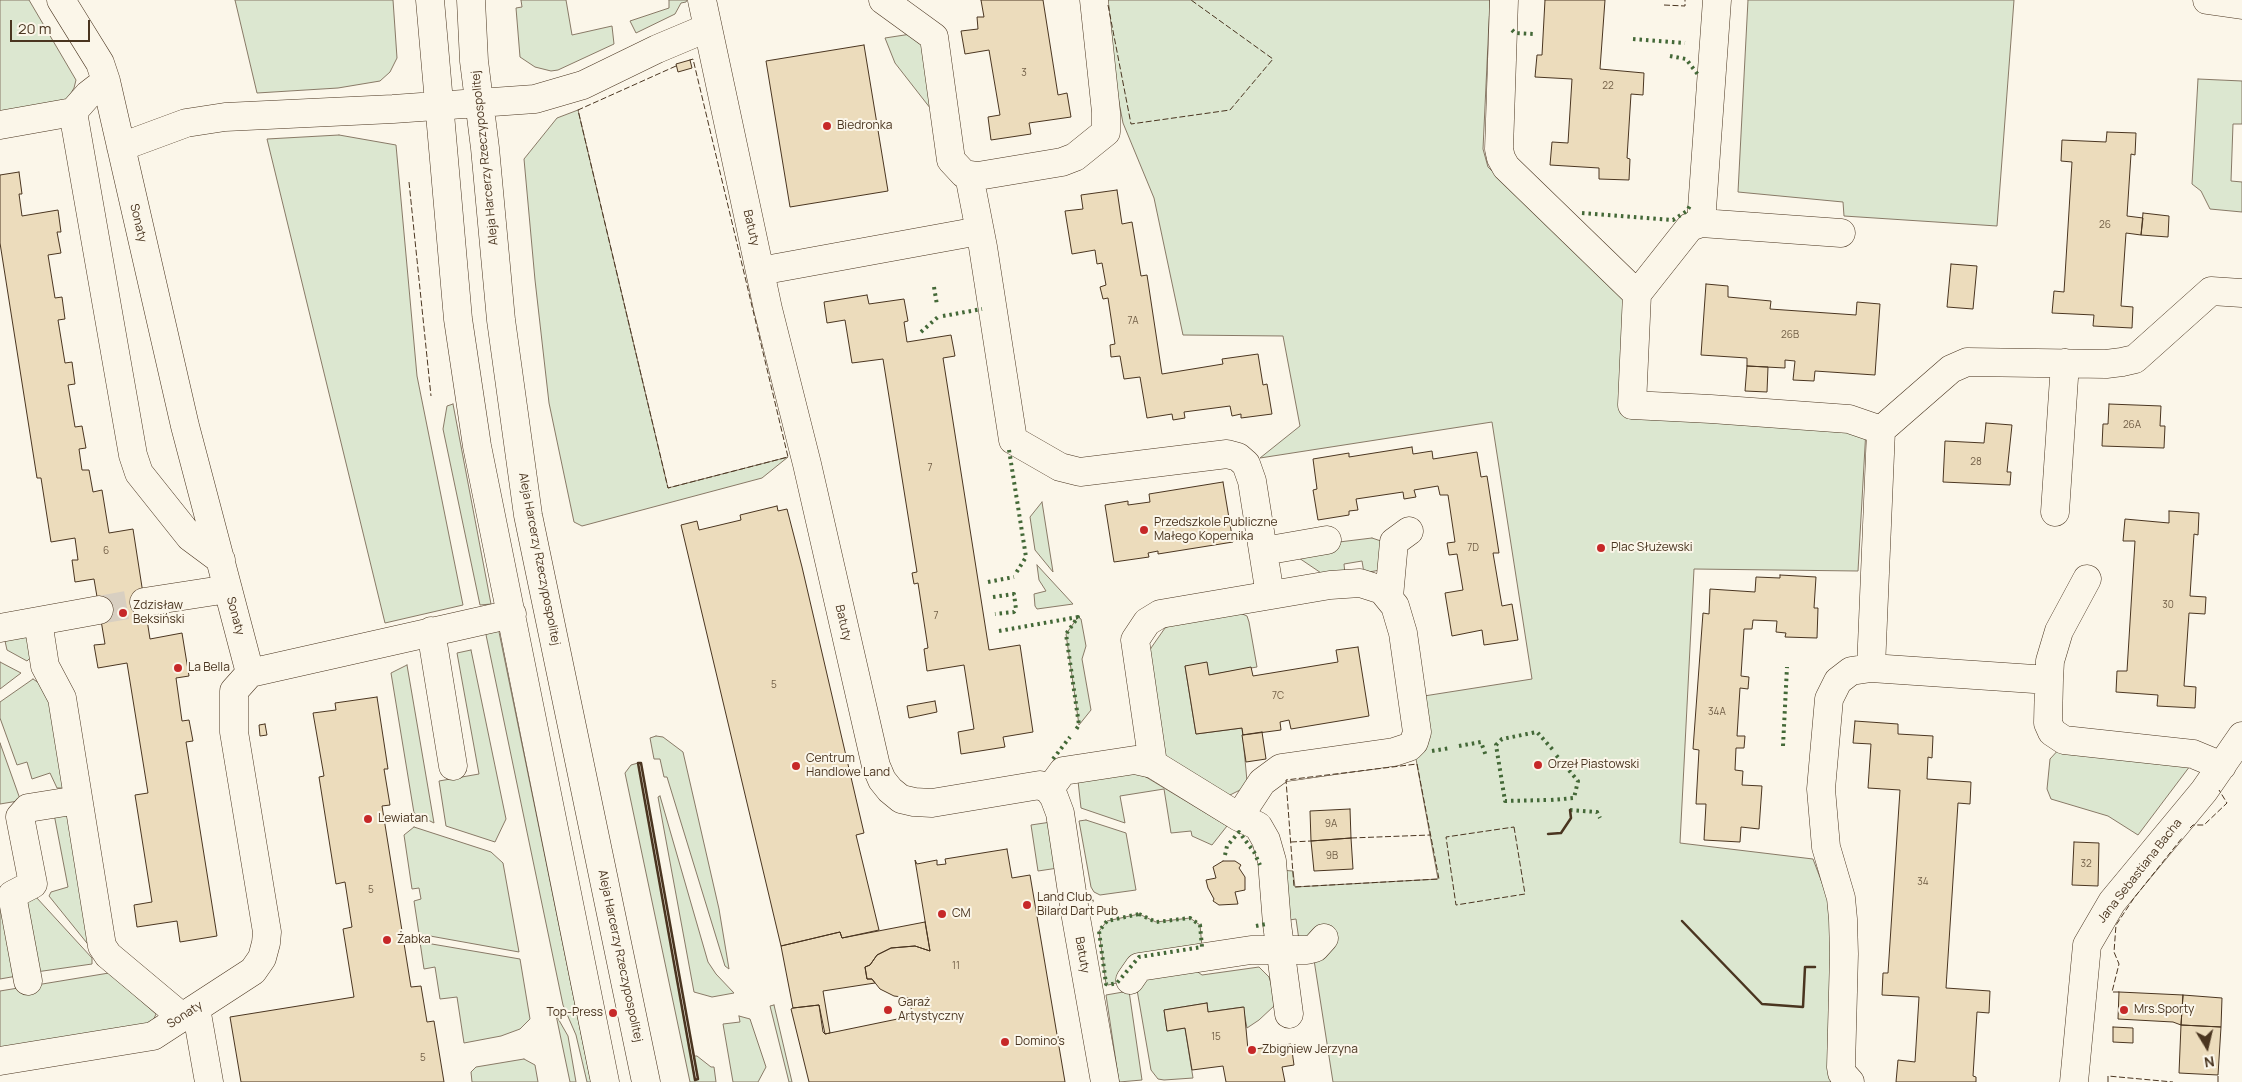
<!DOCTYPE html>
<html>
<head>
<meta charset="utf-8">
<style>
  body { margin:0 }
  #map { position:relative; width:2242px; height:1082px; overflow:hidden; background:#fbf6e9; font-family:Manrope,sans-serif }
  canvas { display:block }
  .north { position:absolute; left:2182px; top:1022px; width:50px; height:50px; -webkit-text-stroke:4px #fbf6e9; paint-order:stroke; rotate:171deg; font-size:14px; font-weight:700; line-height:20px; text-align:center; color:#4a3520 }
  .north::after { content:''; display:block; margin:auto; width:18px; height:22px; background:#4a3520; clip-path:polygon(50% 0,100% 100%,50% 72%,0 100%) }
  .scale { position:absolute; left:10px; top:20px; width:80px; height:22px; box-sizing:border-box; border:2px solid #4a3520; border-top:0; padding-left:6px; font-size:15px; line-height:18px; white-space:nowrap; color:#4a3520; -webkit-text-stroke:4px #fbf6e9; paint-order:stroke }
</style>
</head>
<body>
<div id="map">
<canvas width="2242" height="1082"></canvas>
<div class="north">N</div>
<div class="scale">20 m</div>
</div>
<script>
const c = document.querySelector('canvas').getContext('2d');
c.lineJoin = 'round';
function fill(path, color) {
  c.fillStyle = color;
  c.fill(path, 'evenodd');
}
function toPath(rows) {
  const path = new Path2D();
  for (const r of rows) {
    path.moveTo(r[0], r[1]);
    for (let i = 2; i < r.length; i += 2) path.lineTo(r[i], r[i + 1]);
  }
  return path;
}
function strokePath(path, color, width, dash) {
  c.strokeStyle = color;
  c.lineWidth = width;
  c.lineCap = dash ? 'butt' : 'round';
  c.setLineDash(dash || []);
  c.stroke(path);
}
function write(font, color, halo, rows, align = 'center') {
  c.font = font + ' Manrope,sans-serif';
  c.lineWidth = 4;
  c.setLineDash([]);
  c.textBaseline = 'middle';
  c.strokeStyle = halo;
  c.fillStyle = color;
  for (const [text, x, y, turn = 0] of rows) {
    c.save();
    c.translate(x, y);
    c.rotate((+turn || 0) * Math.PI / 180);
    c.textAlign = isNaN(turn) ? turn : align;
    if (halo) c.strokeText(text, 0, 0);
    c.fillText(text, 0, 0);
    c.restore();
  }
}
const green = toPath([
  [0,0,29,0,76,80,74,88,67,100,0,117,0,0],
  [235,0,393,0,397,58,390,72,380,81,338,88,257,93,235,0],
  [521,0,566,0,572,35,612,26,614,44,558,70,551,71,535,67,520,57,516,8,522,7,521,0],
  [669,0,687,0,686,2,681,3,675,14,636,33,630,21,669,8,669,0],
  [1099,0,1490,0,1483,149,1488,167,1626,301,1625,414,1866,429,1858,571,1694,569,1680,843,1813,859,1835,917,1831,1082,1333,1082,1314,960,1302,961,1296,919,1283,921,1279,870,1293,871,1295,887,1438,879,1405,699,1532,679,1492,422,1260,458,1300,426,1283,336,1183,335,1154,198,1123,123,1099,0],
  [1748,0,2014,0,1997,226,1844,216,1843,202,1738,192,1748,0],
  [911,34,921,41,934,113,895,63,885,38,911,34],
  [2198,79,2242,81,2242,124,2233,124,2231,181,2242,182,2242,212,2210,209,2201,191,2192,184,2198,79],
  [578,110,668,488,788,457,762,478,582,526,574,522,549,403,535,280,524,159,557,118,578,110],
  [339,135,396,145,417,376,463,605,385,623,267,139,339,135],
  [453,404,491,604,480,605,443,429,447,406,453,404],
  [1042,502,1053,572,1035,550,1030,517,1042,502],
  [1372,538,1381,541,1380,570,1364,573,1362,561,1344,564,1345,574,1330,579,1296,556,1331,543,1372,538],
  [1037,565,1073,604,1037,609,1035,606,1034,594,1046,591,1039,580,1037,565],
  [1240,613,1247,616,1249,622,1257,667,1209,675,1185,666,1196,734,1242,728,1247,781,1242,789,1226,797,1164,759,1147,661,1151,648,1165,628,1181,620,1240,613],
  [1078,617,1081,619,1086,646,1082,659,1091,710,1079,725,1066,634,1078,617],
  [498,627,591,1082,587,1082,576,1035,563,1005,485,630,498,627],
  [33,632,30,658,27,661,7,650,5,641,33,632],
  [471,650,506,819,495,842,446,826,439,781,479,774,457,653,471,650],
  [0,662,21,673,0,689,0,662],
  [407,665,426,776,434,823,414,813,391,673,407,665],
  [33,679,48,689,65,788,57,788,50,773,32,779,27,762,17,765,0,718,0,702,33,679],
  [656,736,663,737,683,752,719,909,729,969,725,966,667,777,664,777,660,759,654,759,650,738,656,736],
  [0,743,20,799,18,801,0,804,0,743],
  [2061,747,2190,766,2138,835,2108,816,2051,799,2047,789,2050,759,2061,747],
  [638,763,695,1079,698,1079,694,1056,697,1056,711,1067,714,1067,716,1082,690,1082,625,773,631,765,638,763],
  [1136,773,1146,777,1227,826,1212,845,1192,836,1191,831,1171,833,1164,789,1120,796,1125,823,1081,808,1078,781,1136,773],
  [660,796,708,962,716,974,734,993,712,997,694,992,658,797,660,796],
  [66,810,99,958,49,896,51,892,68,887,54,814,66,810],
  [1086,820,1126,833,1136,890,1100,895,1094,892,1091,887,1079,821,1086,820],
  [1051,822,1058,868,1038,871,1031,825,1051,822],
  [414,827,491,852,503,863,519,952,419,934,414,901,421,899,419,888,412,889,404,835,414,827],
  [0,890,17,976,0,979,0,890],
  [36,897,92,958,92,964,36,972,26,899,36,897],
  [1139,914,1156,922,1190,918,1200,925,1202,947,1117,983,1108,985,1106,984,1099,931,1107,921,1139,914],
  [420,942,520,959,530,1019,520,1029,501,1036,464,1043,457,997,440,999,435,967,424,969,420,942],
  [1188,965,1202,975,1259,967,1269,977,1272,987,1274,1006,1259,1020,1247,1028,1243,1007,1208,1012,1207,1003,1164,1010,1167,1031,1185,1028,1193,1078,1164,1080,1158,1079,1151,1070,1136,984,1138,980,1188,965],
  [109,973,156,1014,152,1023,0,1052,0,991,109,973],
  [1129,991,1142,1080,1119,1082,1106,995,1129,991],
  [774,1005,792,1082,789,1082,770,1006,774,1005],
  [556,1015,568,1036,576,1082,570,1082,556,1015],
  [739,1016,750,1019,766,1067,758,1082,733,1082,723,1024,740,1022,739,1016],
  [524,1059,535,1065,538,1082,472,1082,471,1072,476,1067,524,1059]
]);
const building = toPath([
  [981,0,1043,0,1058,95,1067,93,1071,117,1029,123,1031,134,991,140,988,117,1000,115,989,50,965,54,961,31,978,29,977,17,984,17,981,0],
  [1545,0,1605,0,1600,69,1644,73,1643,95,1631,94,1627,158,1630,159,1629,180,1599,179,1599,168,1550,165,1552,142,1568,143,1572,79,1535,77,1537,55,1542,55,1545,0],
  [864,45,888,191,790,207,766,61,864,45],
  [690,60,692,68,678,72,676,64,690,60],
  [2107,132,2136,133,2135,155,2131,154,2127,216,2143,218,2141,235,2126,233,2121,306,2133,307,2132,328,2093,326,2094,315,2052,313,2054,291,2064,292,2072,162,2061,161,2062,140,2106,142,2107,132],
  [19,172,22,194,19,194,22,216,58,210,61,232,57,232,61,253,48,255,55,298,62,297,65,319,58,320,65,363,72,362,75,384,68,385,75,427,82,426,86,448,79,449,82,470,89,470,93,492,102,490,109,533,133,529,150,639,182,633,189,676,176,678,182,721,189,720,193,741,186,742,217,936,180,942,177,921,137,927,134,905,152,902,135,795,148,793,127,663,98,668,94,645,105,644,94,579,75,582,72,560,78,560,75,538,51,542,41,478,37,478,0,243,0,175,19,172],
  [1117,190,1122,224,1132,222,1141,276,1147,275,1162,374,1223,364,1222,359,1258,354,1263,385,1267,384,1272,414,1241,418,1241,414,1232,416,1230,406,1184,412,1185,418,1173,420,1172,414,1147,418,1140,377,1124,379,1120,356,1111,357,1110,345,1115,344,1108,298,1103,299,1100,287,1106,285,1102,263,1097,264,1095,250,1072,254,1065,211,1083,209,1081,195,1117,190],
  [2143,213,2169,216,2168,237,2141,235,2143,213],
  [1951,264,1977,266,1973,309,1947,307,1951,264],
  [1706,284,1728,286,1728,297,1771,301,1770,309,1856,315,1857,302,1880,304,1875,375,1815,371,1814,381,1793,380,1795,361,1785,360,1785,368,1747,366,1747,358,1701,355,1706,284],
  [867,295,869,304,904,299,908,321,904,322,907,342,951,335,955,356,943,358,989,650,1020,645,1033,732,1003,737,1005,747,961,754,958,732,974,729,964,665,927,671,924,649,928,648,918,583,914,584,912,573,917,572,883,359,852,363,845,320,827,323,824,302,867,295],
  [1747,366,1768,367,1767,392,1745,391,1747,366],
  [2109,404,2161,406,2160,426,2165,426,2164,448,2102,446,2103,424,2108,424,2109,404],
  [1986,423,2012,425,2007,472,2011,472,2010,485,1943,482,1945,441,1984,443,1986,423],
  [1412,447,1413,454,1432,451,1433,459,1477,452,1481,477,1487,476,1499,553,1493,553,1502,606,1512,604,1518,640,1484,645,1482,630,1452,636,1445,593,1463,590,1457,554,1449,555,1447,543,1455,542,1448,495,1440,495,1438,486,1414,490,1416,497,1404,499,1403,492,1356,499,1358,510,1349,511,1349,515,1318,520,1313,490,1317,489,1313,459,1349,453,1349,457,1412,447],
  [1223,482,1233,542,1158,554,1158,551,1148,553,1149,557,1114,562,1105,505,1128,501,1128,505,1150,502,1149,494,1223,482],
  [777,506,778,511,787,509,802,567,864,833,856,835,879,930,842,938,840,932,781,946,681,525,697,521,699,530,741,520,740,515,777,506],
  [2169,511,2199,513,2198,535,2194,534,2190,596,2206,597,2205,614,2189,613,2184,686,2196,687,2195,708,2157,706,2158,695,2116,692,2117,671,2127,671,2135,541,2123,541,2125,519,2169,523,2169,511],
  [1780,575,1816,577,1814,608,1818,608,1817,638,1785,637,1786,633,1776,632,1777,621,1753,620,1752,629,1744,629,1741,676,1749,677,1748,689,1740,688,1737,736,1745,736,1744,748,1736,748,1735,770,1743,771,1742,785,1762,786,1759,829,1741,827,1740,842,1704,840,1706,804,1696,804,1699,750,1693,749,1703,613,1709,614,1710,589,1755,592,1756,577,1780,578,1780,575],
  [1358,647,1369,716,1291,729,1289,720,1280,722,1281,730,1243,735,1242,728,1196,734,1185,666,1207,662,1209,675,1251,667,1253,676,1338,662,1336,650,1358,647],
  [377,697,388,769,384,769,390,805,382,806,411,987,421,986,427,1022,434,1021,444,1082,241,1082,230,1017,354,997,343,929,352,927,345,882,336,884,319,777,324,776,313,713,336,710,335,703,377,697],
  [935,701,937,712,909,718,907,706,935,701],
  [1855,721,1898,724,1898,734,1933,736,1932,758,1928,757,1927,779,1971,782,1970,804,1958,803,1946,988,1990,991,1989,1013,1977,1012,1973,1076,1976,1077,1976,1082,1896,1082,1898,1060,1915,1062,1919,997,1882,995,1883,973,1888,973,1900,790,1868,788,1871,744,1853,743,1855,721],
  [265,724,267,735,260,736,259,725,265,724],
  [1262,732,1266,759,1246,762,1242,735,1262,732],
  [1350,809,1351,838,1311,841,1310,811,1350,809],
  [1351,838,1353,869,1314,871,1311,841,1351,838],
  [2074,842,2099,843,2098,886,2072,885,2074,842],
  [1007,849,1012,878,1030,875,1065,1082,809,1082,791,1009,793,1008,819,1005,825,1034,912,1016,910,998,894,996,880,989,872,979,867,979,865,967,870,965,877,955,891,948,915,946,930,951,915,860,917,864,937,860,937,865,946,864,945,859,1007,849],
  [1223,861,1235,861,1241,865,1239,868,1245,877,1245,890,1235,892,1238,904,1219,905,1213,901,1214,899,1208,888,1206,880,1216,878,1213,867,1223,861],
  [925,922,930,951,915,946,891,948,877,955,870,965,865,967,867,979,872,979,875,983,823,991,830,1033,825,1034,823,1032,819,1005,793,1008,781,946,840,932,842,938,925,922],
  [2119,992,2183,995,2181,1025,2173,1022,2118,1019,2119,992],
  [2183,995,2222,998,2221,1027,2181,1025,2183,995],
  [1207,1003,1208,1012,1244,1007,1248,1050,1291,1044,1294,1065,1282,1067,1285,1082,1226,1082,1223,1066,1192,1070,1185,1028,1167,1031,1164,1010,1207,1003],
  [2181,1025,2221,1027,2218,1075,2179,1073,2181,1025],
  [2113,1027,2133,1028,2133,1043,2113,1042,2113,1027]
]);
const minorTunnel = toPath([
  [99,610,144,602]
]);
const minor = toPath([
  [430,0,458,319,477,446,605,1082],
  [471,0,474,61,485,148,501,320,528,515,646,1082],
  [702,0,768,309,807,464,876,766,882,780,890,790,901,799,914,802,932,803,1040,785,1049,790,1054,797,1060,813,1075,912,1105,1082],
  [883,0,934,37,951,160,964,174,978,176,1062,162,1075,157,1106,132,1106,112,1094,0],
  [1504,0,1499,149,1501,158,1506,167,1637,294,1632,405,1711,409,1849,419,1881,430],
  [2207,0,2242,5],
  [73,112,133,455,139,473,190,537,221,560],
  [0,125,73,112,88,95,106,81],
  [121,147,186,123,225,117,393,109,535,99,583,85,657,49,707,28],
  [969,175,983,247,1013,440,1060,467,1080,472,1227,454,1238,457,1246,464,1252,481,1270,595],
  [1701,223,1841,233],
  [760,271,979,231],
  [1637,294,1690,227,1701,223,1717,0],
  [2055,512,2065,363],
  [1264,551,1327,540],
  [1389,597,1394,542,1409,531],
  [144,602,228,589],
  [38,621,45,666,62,698,102,946,108,955,182,1017],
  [0,628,99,610],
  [431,631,453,766],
  [1871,668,1881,430,1951,369,1967,362,2106,364,2122,362,2135,359,2211,291,2242,293],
  [250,673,512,614],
  [2049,680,2050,661,2059,631,2087,579],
  [1153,764,1135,640,1147,622,1160,614,1330,585,1360,583,1382,590,1395,606,1403,633,1417,732,1414,742,1409,747,1394,752,1281,768,1262,782,1239,817],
  [1049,790,1063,771,1135,760,1153,764,1239,817,1258,826,1266,840,1272,861,1277,924,1289,1014],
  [1130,980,1139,967,1251,950,1307,950,1315,948,1324,938],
  [28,981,12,895,33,884,20,817,28,808,78,800],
  [196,1008,209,1082],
  [0,1061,153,1036,253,971,262,958,266,943,267,932,234,732,234,691,250,673,185,426,106,81,100,63,61,0],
  [1850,1082,1842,1073,1841,1067,1844,954,1843,919,1841,898,1826,847,1821,789,1829,699,1838,681,1851,671,1871,668,2049,680,2048,723,2052,732,2064,740,2193,754,2222,766],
  [2074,1082,2087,945,2112,902,2204,791,2242,736]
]);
const hedge = toPath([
  [1512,30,1515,33,1533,34],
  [1633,39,1685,43],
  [1670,56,1686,59,1699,76],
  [1582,213,1673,220,1687,211,1691,204],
  [934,287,937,305],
  [943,316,982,309],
  [921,332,939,316],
  [1009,450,1026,557,1016,573],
  [988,582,1014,577],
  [993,597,1014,594,1016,609,1014,612,995,614],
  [999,631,1078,617,1066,634,1079,725,1075,731],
  [1459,746,1481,742,1486,756],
  [1783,746,1787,667],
  [1432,751,1450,748],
  [1053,759,1070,737],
  [1546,800,1505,801,1496,745,1502,739,1537,732,1553,750],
  [1551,800,1574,798,1578,781,1556,755],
  [1570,810,1597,812,1600,818],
  [1225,855,1227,846,1239,832,1254,852,1260,865],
  [1139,914,1156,922,1190,918,1200,925,1202,947,1139,957,1117,983,1108,985,1106,984,1099,931,1107,921,1139,914],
  [1256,926,1266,924]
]);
const fence = toPath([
  [1108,5,1131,124,1230,110,1273,59,1191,0],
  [1664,5,1685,6,1685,0],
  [676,66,578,110,668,488,788,457,693,59,690,60],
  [409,182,431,396],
  [1417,764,1439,879,1294,887,1286,780,1417,764],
  [1514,827,1525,894,1456,905,1446,837,1514,827],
  [2190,828,2193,825,2204,825,2227,803,2219,790],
  [1351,838,1430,835],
  [1291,842,1311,841],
  [2119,992,2112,992,2119,964,2114,952,2116,925,2134,898,2182,838],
  [2108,1082,2108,1076,2173,1082],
  [2218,1082,2218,1075]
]);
const wall = toPath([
  [638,763,641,763,698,1079,695,1080,638,763],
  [1548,834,1561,833,1571,818,1570,810],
  [1682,921,1762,1004,1803,1007,1805,967,1815,967]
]);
const markers = [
  [827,126,5,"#c62828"],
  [1144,530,5,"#c62828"],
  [1601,548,5,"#c62828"],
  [123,613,5,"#c62828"],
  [178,668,5,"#c62828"],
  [1538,765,5,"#c62828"],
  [796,766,5,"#c62828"],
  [368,819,5,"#c62828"],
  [1027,905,5,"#c62828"],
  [942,914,5,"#c62828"],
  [387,940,5,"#c62828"],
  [888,1010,5,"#c62828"],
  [2124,1010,5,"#c62828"],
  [613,1013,5,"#c62828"],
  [1005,1042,5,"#c62828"],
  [1252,1050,5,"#c62828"]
];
const numberNames = [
  ["3",1024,73],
  ["22",1608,86],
  ["26",2105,225],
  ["7A",1133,321],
  ["26B",1790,335],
  ["26A",2132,425],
  ["28",1976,462],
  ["7",930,468],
  ["7D",1473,548],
  ["6",106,551],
  ["30",2168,605],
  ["7",936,616],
  ["5",774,685],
  ["7C",1278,696],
  ["34A",1717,712],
  ["9A",1331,824],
  ["9B",1332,856],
  ["32",2086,864],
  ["34",1923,882],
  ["5",371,890],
  ["11",956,966],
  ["15",1216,1037],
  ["5",423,1058]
];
const poiNames = [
  ["Biedronka",837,126],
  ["Przedszkole Publiczne",1154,523],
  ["Małego Kopernika",1154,537],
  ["Plac Służewski",1611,548],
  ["Zdzisław",133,606],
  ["Beksiński",133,620],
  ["La Bella",188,668],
  ["Centrum",806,759],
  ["Handlowe Land",806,773],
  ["Orzeł Piastowski",1548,765],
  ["Lewiatan",378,819],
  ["Land Club,",1037,898],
  ["Bilard Dart Pub",1037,912],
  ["CM",952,914],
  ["Żabka",397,940],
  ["Garaż",898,1003],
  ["Artystyczny",898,1017],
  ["Mrs.Sporty",2134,1010],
  ["Top-Press",603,1013,"right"],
  ["Domino's",1015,1042],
  ["Zbigniew Jerzyna",1262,1050]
];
const streetNames = [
  ["Aleja Harcerzy Rzeczypospolitej",485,158,-96],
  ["Sonaty",138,223,77],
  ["Batuty",751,228,77],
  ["Aleja Harcerzy Rzeczypospolitej",539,559,79],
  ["Sonaty",235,616,75],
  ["Batuty",843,623,77],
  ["Jana Sebastiana Bacha",2140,871,-52],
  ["Batuty",1082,955,80],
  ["Aleja Harcerzy Rzeczypospolitej",620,956,78],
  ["Sonaty",185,1015,-33]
];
fill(green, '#dce7d0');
strokePath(green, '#887966', 1);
fill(building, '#ecdcbc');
strokePath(building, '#4a3520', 1);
strokePath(minorTunnel, '#d8cfc1', 28, [28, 14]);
strokePath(minor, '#4a3520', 29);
strokePath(minor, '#fbf6e9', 28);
strokePath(hedge, '#436837', 4, [2.5, 4]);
strokePath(fence, '#4a3520', 1, [6, 2.5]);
strokePath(wall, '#4a3520', 2.5);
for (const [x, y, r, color] of markers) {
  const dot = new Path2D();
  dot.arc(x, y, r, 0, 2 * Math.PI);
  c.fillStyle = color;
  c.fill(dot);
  strokePath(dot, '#fbf6e9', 2);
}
write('10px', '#725f47', null, numberNames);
write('12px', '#4a3520', '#fbf6e9', poiNames, 'left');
write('12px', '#4a3520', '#fbf6e9', streetNames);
</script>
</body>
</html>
